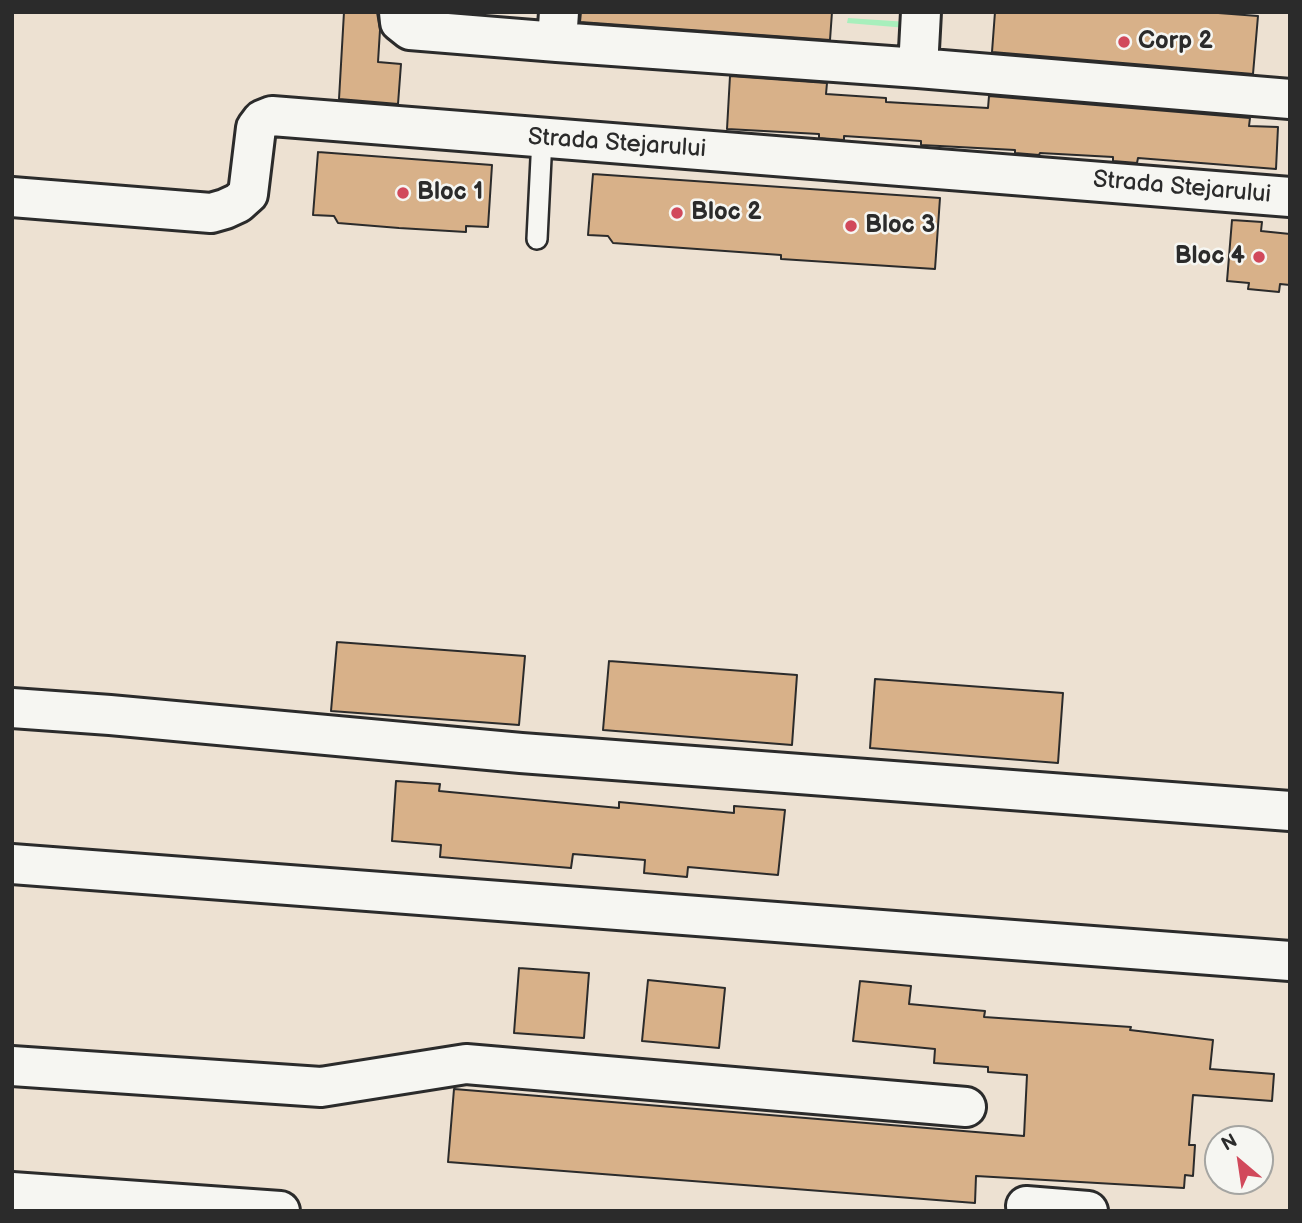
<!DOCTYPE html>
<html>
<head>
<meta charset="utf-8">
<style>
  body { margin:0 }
  #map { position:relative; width:1302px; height:1223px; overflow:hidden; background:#ede1d2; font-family:"Balsamiq Sans",sans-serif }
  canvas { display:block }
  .frame { position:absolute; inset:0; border:14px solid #2b2b2b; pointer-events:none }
  .north { position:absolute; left:1204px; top:1125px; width:70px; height:70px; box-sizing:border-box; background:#f6f6f2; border:2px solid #a5a5a2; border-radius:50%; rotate:331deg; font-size:19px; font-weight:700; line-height:28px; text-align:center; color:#2b2b2b }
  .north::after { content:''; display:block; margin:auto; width:24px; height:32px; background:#d1495b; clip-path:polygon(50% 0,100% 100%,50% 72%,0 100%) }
</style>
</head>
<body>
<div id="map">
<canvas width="1302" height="1223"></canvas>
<div class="frame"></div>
<div class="north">N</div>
</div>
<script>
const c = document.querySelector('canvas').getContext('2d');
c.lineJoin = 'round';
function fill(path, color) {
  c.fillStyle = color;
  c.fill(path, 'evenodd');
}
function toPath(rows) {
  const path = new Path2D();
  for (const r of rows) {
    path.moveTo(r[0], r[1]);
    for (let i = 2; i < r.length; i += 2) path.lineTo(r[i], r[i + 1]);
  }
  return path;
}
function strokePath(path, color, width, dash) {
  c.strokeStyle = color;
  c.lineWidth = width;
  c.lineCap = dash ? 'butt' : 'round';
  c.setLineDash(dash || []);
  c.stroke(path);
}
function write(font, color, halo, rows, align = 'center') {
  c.font = font + ' "Balsamiq Sans",sans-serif';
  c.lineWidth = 5;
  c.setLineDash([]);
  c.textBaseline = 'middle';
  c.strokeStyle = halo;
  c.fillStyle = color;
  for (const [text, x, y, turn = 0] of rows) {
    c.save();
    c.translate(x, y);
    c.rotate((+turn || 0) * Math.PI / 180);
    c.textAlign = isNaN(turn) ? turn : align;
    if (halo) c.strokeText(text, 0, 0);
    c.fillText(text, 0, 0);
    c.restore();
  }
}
const green = toPath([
  [848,18,908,22,907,28,847,23]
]);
const building = toPath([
  [344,12,377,12,380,30,378,62,401,64,398,104,339,99,344,12],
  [581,12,832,12,830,40,580,22,581,12],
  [995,12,1205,12,1258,16,1253,74,992,52,995,12],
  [730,76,827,83,826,94,886,98,886,102,988,108,989,96,1250,118,1249,126,1278,127,1276,169,1138,158,1137,163,1113,161,1113,157,1040,153,1039,155,1015,153,1015,150,921,145,921,141,844,136,844,140,819,138,819,134,727,129,730,76],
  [318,152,492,165,488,227,466,226,466,232,399,228,338,223,334,216,313,215,318,152],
  [593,174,940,198,935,269,781,259,781,255,613,243,608,236,588,235,593,174],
  [1232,220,1262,222,1261,231,1290,234,1290,285,1280,284,1279,292,1248,289,1249,283,1227,281,1232,220],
  [337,642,525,656,519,725,331,711,337,642],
  [609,661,797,675,792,745,603,730,609,661],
  [875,679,1063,693,1058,763,870,748,875,679],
  [396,781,440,784,439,791,619,808,619,802,734,813,734,806,785,810,778,875,688,867,687,877,644,873,645,860,573,854,571,868,440,857,441,845,392,841,396,781],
  [519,968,589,973,584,1038,514,1033,519,968],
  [648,980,725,988,719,1048,642,1041,648,980],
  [860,981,911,986,909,1004,985,1011,984,1017,1131,1027,1130,1030,1213,1040,1210,1069,1274,1074,1272,1101,1193,1095,1189,1145,1195,1145,1193,1176,1185,1175,1184,1188,976,1176,975,1203,448,1162,454,1089,1024,1136,1027,1075,988,1072,988,1067,934,1063,935,1049,853,1041,860,981]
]);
const service = toPath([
  [537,239,542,138]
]);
const minor = toPath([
  [399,12,400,22,410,30,557,42,559,12],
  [557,42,918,68,1290,99],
  [918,68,921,12],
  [12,197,211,213,225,209,238,203,248,194,256,128,262,120,272,116,1290,197],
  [12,708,110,715,521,753,1290,811],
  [12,864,1290,961],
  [12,1066,321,1087,466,1064,966,1107],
  [12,1192,280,1211],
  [1026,1206,1088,1211]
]);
const markers = [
  [1124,42,7,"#d1495b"],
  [403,193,7,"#d1495b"],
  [677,213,7,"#d1495b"],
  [851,226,7,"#d1495b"],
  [1259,257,7,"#d1495b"]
];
const poiNames = [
  ["Corp 2",1138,42],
  ["Bloc 1",417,193],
  ["Bloc 2",691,213],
  ["Bloc 3",865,226],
  ["Bloc 4",1245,257,"right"]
];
const streetNames = [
  ["Strada Stejarului",617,144,4],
  ["Strada Stejarului",1182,188,5]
];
fill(green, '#a8efbc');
fill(building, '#d8b189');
strokePath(building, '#2b2b2b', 2);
strokePath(service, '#2b2b2b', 24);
strokePath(minor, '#2b2b2b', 44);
strokePath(service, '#f6f6f2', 19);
strokePath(minor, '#f6f6f2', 38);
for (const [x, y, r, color] of markers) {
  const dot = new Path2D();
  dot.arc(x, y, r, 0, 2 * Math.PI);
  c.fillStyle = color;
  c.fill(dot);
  strokePath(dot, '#f6f6f2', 2.5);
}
write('bold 24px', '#2b2b2b', '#f6f6f2', poiNames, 'left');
write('24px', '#2b2b2b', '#f6f6f2', streetNames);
</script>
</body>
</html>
